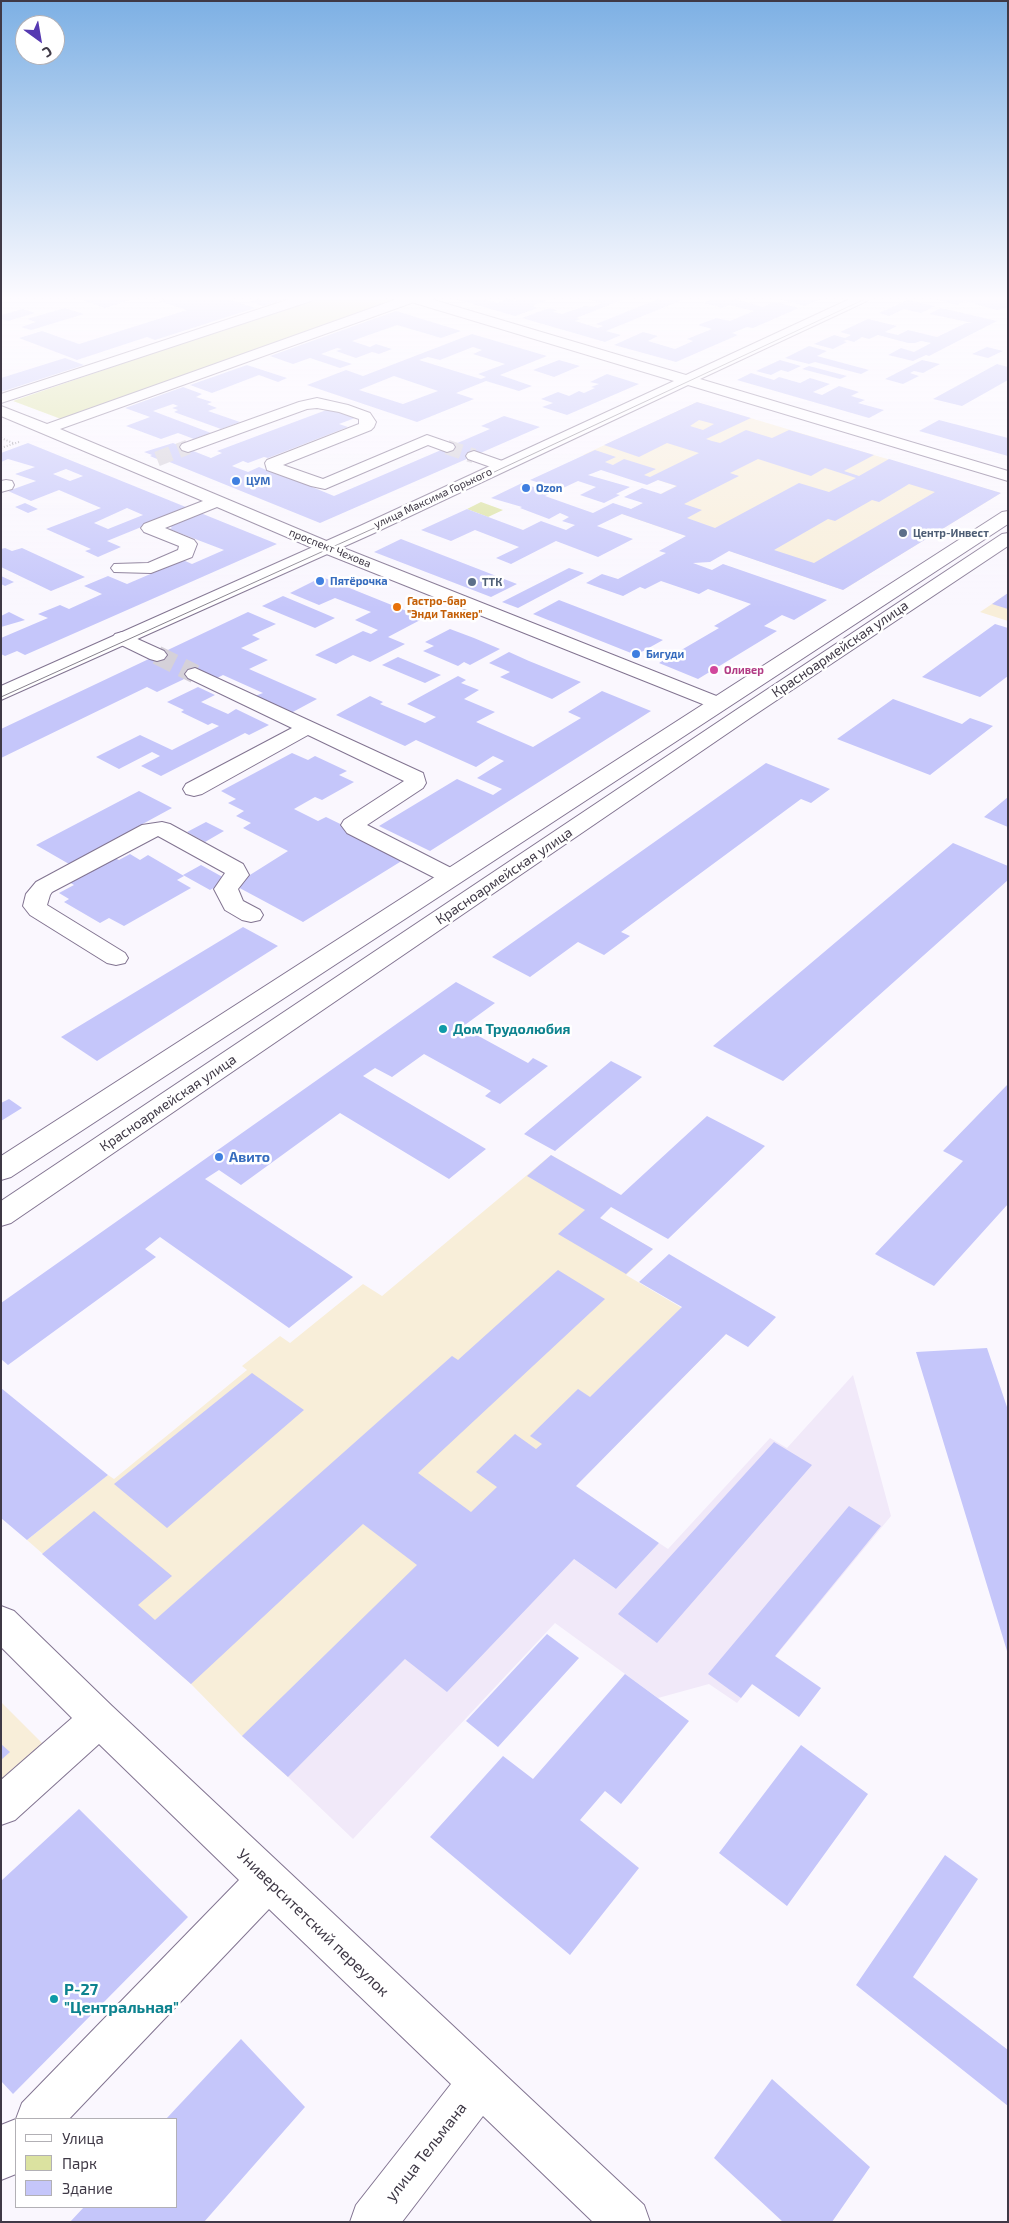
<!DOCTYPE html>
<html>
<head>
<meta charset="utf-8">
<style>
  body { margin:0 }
  #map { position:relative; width:1009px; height:2223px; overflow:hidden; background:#faf7fe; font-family:"Exo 2",sans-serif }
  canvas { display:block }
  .frame { position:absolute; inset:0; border:2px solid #3f3946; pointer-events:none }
  .legend { position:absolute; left:15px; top:2118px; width:162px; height:90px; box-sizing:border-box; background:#fff; border:1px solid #b2b0b5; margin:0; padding:6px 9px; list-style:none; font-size:15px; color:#3f3946 }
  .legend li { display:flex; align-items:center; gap:10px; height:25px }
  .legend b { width:25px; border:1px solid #b2b0b5 }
  .north { position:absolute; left:15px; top:15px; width:50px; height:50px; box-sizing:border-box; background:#fff; border:1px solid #b2b0b5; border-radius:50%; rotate:148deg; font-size:14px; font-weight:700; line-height:20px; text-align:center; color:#3f3946 }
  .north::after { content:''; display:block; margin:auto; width:18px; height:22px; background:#5639b1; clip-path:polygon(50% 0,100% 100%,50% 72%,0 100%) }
</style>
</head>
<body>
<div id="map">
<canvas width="1009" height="2223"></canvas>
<div class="frame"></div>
<ul class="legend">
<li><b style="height:6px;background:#fff"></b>Улица</li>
<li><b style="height:14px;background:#dbe2a0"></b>Парк</li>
<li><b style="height:14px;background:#c5c6fa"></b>Здание</li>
</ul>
<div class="north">С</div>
</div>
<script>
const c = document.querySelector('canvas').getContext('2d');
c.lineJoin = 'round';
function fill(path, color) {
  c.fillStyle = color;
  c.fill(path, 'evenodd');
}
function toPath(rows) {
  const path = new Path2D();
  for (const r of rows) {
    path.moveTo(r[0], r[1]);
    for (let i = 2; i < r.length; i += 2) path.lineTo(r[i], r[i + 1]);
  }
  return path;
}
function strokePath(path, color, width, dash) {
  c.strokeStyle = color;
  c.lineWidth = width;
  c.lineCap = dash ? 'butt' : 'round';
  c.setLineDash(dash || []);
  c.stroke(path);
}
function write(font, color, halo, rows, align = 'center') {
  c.font = font + ' "Exo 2",sans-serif';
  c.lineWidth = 5;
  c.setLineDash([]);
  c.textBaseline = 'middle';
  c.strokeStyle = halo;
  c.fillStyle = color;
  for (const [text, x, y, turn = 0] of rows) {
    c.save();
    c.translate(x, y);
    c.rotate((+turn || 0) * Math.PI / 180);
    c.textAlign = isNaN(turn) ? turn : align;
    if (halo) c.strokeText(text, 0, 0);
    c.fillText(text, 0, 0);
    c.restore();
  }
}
const commercial = toPath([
  [697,402,1001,493,843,590,622,514,676,486,583,455],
  [1008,593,1008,621,980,612,992,604],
  [551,1155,606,1186,582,1208,653,1249,626,1275,726,1334,288,1777,242,1736,191,1684,27,1540,108,1475,114,1479,247,1370,242,1366,280,1336,290,1343,363,1284,382,1296],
  [1,1702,48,1749,1,1790]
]);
const built = toPath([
  [853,1375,891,1516,737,1703,709,1684,658,1698,555,1623,353,1839,288,1777,533,1530,616,1589,659,1543,668,1549,770,1438,787,1448]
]);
const green = toPath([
  [314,298,382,298,392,301,61,419,13,401],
  [481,502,503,510,488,517,467,509]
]);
const building = toPath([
  [78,298,128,298,132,299,105,308],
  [168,298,224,298,255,308,155,340,147,337,77,360,19,338,42,331,79,344,187,310,159,301],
  [262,298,289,298,264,306,250,302],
  [452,298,481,298,497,303,508,299,516,301,524,298,550,299,532,306,538,308,515,316],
  [584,298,627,298,576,318,580,319,575,321,598,328,603,326,596,324,661,298,687,298,606,331,621,335,605,342,522,318,549,308,557,310,553,312,562,314,585,306,592,307,602,303],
  [706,298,731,298,763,307,774,302,799,308,753,328,747,327,732,333,738,335,676,362,614,345,643,332,658,336,648,341,675,349,693,341,687,339,712,329,698,325,716,318,730,321,754,311,729,305,722,308,704,303,711,300],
  [776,298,823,298,805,306],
  [932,298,1008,298,1008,307,997,310,964,301,957,305],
  [908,300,935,306,921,313,904,309,889,316,879,313],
  [65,308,84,314,31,330,21,327,36,322,27,319],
  [941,308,997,321,929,356,926,355,913,361,888,355,901,348,914,352,931,343,921,341,915,343,908,343,878,335,869,339,862,337,854,342,847,340,843,341,847,342,833,349,814,344,834,335,845,338,851,335,840,332,868,319,897,326,885,332,898,335,908,330,937,337,966,323,973,323,929,314],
  [23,309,35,313,8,321,1,319,1,315],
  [396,311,461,331,441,338,397,325,352,341,370,347,376,344,392,349,379,354,372,352,356,358,336,351,342,349,337,348,321,354,352,364,340,368,310,358,293,364,270,356],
  [472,334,547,356,500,375,532,386,519,391,486,381,456,393,474,399,417,422,307,385,346,370,363,376],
  [473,347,482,350,473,354,505,364,478,374,486,377,481,379,419,360,428,357,440,360],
  [394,376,438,391,403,404,359,390],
  [809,346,827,351,817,356,869,370,861,374,815,362,809,364,785,358],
  [987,347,1003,351,988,358,972,354],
  [65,358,84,365,1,392,1,378],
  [559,360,580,366,554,377,533,370],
  [780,360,801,366,788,372,781,370,771,375,756,371],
  [922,360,940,364,923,373,914,371,910,373,919,376,903,384,885,379],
  [997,364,1008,367,1008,380,962,406,933,399],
  [247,365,287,378,278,382,259,375,212,393,190,385],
  [809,366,847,376,840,379,802,369],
  [751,373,774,380,779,377,800,383,810,378,830,384,813,392,822,395,839,386,859,392,851,396,865,400,858,403,884,410,869,418,737,380],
  [607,374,639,384,567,415,542,407,553,403,541,399,558,392,569,396,579,391,584,393,595,388,591,387,599,384,590,382],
  [183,387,202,394,196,397,212,402,207,404,217,408,208,411,240,422,221,429,174,412,178,410,172,408,178,406,173,404,153,411,211,433,194,439,178,433,161,439,126,426,150,417,125,408],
  [697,402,751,418,706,439,712,441,720,443,746,430,772,438,789,430,874,455,844,471,859,476,889,459,1001,493,843,590,729,551,710,562,693,563,712,570,723,564,827,600,794,620,782,615,764,626,777,631,698,679,659,663,719,628,714,626,751,604,708,589,699,594,661,581,645,589,640,587,623,596,586,583,602,574,618,579,666,553,659,551,686,536,622,514,597,526,633,539,598,557,556,541,511,564,496,558,519,547,475,530,451,541,421,530,467,509,523,530,541,521,566,530,575,525,562,521,569,517,560,513,549,519,520,508,522,507,491,498,522,483,551,493,545,496,593,513,613,503,631,509,643,503,624,497,642,488,661,494,677,486,658,480,647,485,601,470,588,475,630,487,616,494,620,495,604,503,580,495,596,487,578,481,563,488,557,486,553,487,530,480,595,450,616,457,605,462,613,465,624,459,656,469,644,475,650,477,699,453,667,443,639,457,604,445],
  [699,420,714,424,703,430,690,426],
  [758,459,811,476,825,468,856,478,829,492,799,483,715,528,687,518,702,510,684,504,739,476,730,473],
  [909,484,935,492,814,563,774,550,828,519,835,521,872,500,879,502],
  [329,409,355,418,339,424,348,427,268,458,264,457,248,463,243,461,232,466,248,472,259,467,281,476,283,475,334,496,490,429,481,426,504,416,540,427,320,523,167,461,164,462,150,456,152,455,144,452,173,443,211,458,222,453,217,451],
  [939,420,1008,438,1008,456,919,431],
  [28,443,277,544,25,655,17,651,5,656,1,654,1,638,48,618,38,614,60,605,69,609,102,594,84,586,108,576,127,584,183,560,192,564,224,550,169,529,172,528,161,519,107,541,121,547,98,557,85,551,91,549,46,529,101,508,59,490,31,501,8,491,36,481,15,474,35,467,8,459,1,462,1,453],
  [66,469,83,476,70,481,53,474],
  [127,508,143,515,108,529,94,523],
  [25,503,38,509,28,513,15,507],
  [401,539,517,584,491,597,374,552],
  [5,548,12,551,22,548,85,577,51,591,1,567,1,549],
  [569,568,584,573,518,608,502,602],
  [1,576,14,582,5,586,1,584],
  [322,577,352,589,424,618,388,637,405,644,370,662,353,655,336,664,315,655,363,631,371,634,378,630,355,620,371,612,335,598,319,605,290,593],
  [1008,593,1008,609,992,604],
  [283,596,335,618,315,628,262,606],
  [559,600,663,640,636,655,533,614],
  [9,612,25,620,1,627,1,616],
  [248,612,276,624,252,635,260,639,241,648,268,660,249,669,317,699,291,713,255,696,263,693,223,675,217,678,201,671,157,692,147,687,1,758,1,729],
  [995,624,1008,628,1008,676,980,697,922,677],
  [450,629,474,638,500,649,470,665,464,662,458,666,423,651,434,646,425,642],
  [509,652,529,661,581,682,552,699,500,677,510,672,489,663],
  [398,657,441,675,425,683,382,665],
  [458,676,466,680,461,683,479,690,464,699,495,712,476,722,533,747,581,718,568,712,602,691,651,711,430,851,379,826,457,779,493,795,502,789,477,778,504,761,493,756,476,767,416,740,405,746,336,715,370,696,383,702,380,704,425,723,436,717,407,704],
  [198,687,215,695,201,702,228,714,236,709,269,725,249,735,245,733,161,776,141,766,160,756,152,752,119,769,96,757,140,735,172,750,219,726,212,723,208,725,181,712,184,710,167,702],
  [893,699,962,724,970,718,993,726,930,775,837,739],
  [292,753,308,760,315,756,347,771,339,775,354,782,322,800,315,797,294,809,318,821,326,817,408,857,303,922,234,885,288,851,243,828,251,823,236,816,244,811,228,803,236,799,221,791],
  [766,763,830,789,811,803,801,799,621,932,630,936,604,955,578,942,530,977,492,957],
  [139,791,172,808,69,864,36,845],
  [1008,797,1008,827,984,817],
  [206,822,224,831,205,842,187,832],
  [953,843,1008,866,1008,880,783,1081,713,1046],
  [130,854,140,860,148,855,184,876,177,880,191,888,124,926,109,918,100,923,64,902,69,899,59,893,74,885,69,882,114,858,119,860],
  [201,865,228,880,210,890,183,875],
  [243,927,278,946,97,1061,61,1037],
  [456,982,495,1003,462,1027,528,1063,533,1058,548,1066,500,1104,485,1096,491,1091,424,1054,392,1077,375,1068,363,1076,486,1149,449,1179,340,1113,241,1185,219,1170,205,1179,353,1277,289,1328,160,1237,145,1249,156,1257,8,1365,1,1359,1,1303],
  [611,1061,642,1077,555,1151,524,1134],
  [1008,1084,1008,1204,934,1286,875,1254,963,1161,943,1151],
  [9,1099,22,1108,1,1121,1,1103],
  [707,1116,765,1146,668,1239,611,1207,600,1218,653,1249,626,1274,558,1234,585,1210,527,1176,551,1155,621,1195],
  [669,1254,776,1317,748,1347,726,1334,576,1486,659,1543,616,1589,574,1559,447,1692,405,1659,288,1777,242,1736,417,1565,363,1524,191,1684,42,1554,94,1511,172,1576,138,1605,155,1620,452,1356,458,1360,558,1270,605,1299,418,1473,471,1512,497,1487,476,1472,515,1434,536,1449,542,1444,530,1436,578,1389,590,1397,682,1307,639,1282],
  [987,1348,1008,1410,1007,1651,916,1352],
  [252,1373,304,1410,167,1528,114,1484],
  [1,1388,108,1475,27,1540,1,1518],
  [774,1442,812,1465,657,1643,618,1614],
  [849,1506,881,1526,775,1656,821,1688,799,1717,752,1684,741,1698,708,1674],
  [547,1634,579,1658,498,1747,466,1721],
  [625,1674,689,1721,621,1804,605,1791,580,1820,639,1868,570,1955,430,1837,503,1756,533,1779],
  [1,1744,10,1752,1,1760],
  [801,1745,868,1794,787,1906,719,1853],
  [79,1809,188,1917,13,2094,1,2081,1,1881],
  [945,1855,978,1879,913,1977,1008,2050,1008,2106,856,1985],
  [241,2039,305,2107,204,2222,70,2222,84,2207,176,2207,176,2119,166,2119],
  [772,2079,870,2167,832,2222,783,2222,714,2158]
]);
const minorTunnelFar1 = toPath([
  [447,447,474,456],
  [157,459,188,447]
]);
const minorTunnel = toPath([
  [157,655,195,674]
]);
const path = toPath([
  [1,438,13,443],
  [1,448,19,442]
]);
const minor = toPath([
  [293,298,313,298,311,301,1,403,1,394,293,298],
  [400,298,419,298,417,301,60,429,336,545,724,699,727,703,724,707,717,709,710,707,324,553,217,507,165,528,194,540,197,544,192,557,151,573,114,572,111,568,114,564,148,563,178,550,179,546,144,532,141,528,144,524,203,501,1,416,1,406,47,424,400,298],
  [317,398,348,405,370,413,376,422,374,427,371,430,283,465,323,479,427,435,453,444,455,447,453,450,447,452,428,445,325,489,311,486,267,470,265,463,267,460,359,424,359,419,339,412,317,408,307,409,194,450,188,452,182,450,180,447,182,444,299,402,317,398],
  [474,451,508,463,510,466,508,469,502,471,468,459,466,456,468,453,474,451],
  [6,480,12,481,14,485,12,489,1,492,1,481,6,480],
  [122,632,164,651,167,655,164,659,157,661,150,659,115,642,112,638,115,634,122,632],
  [195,668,423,773,426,783,423,788,367,825,459,872,463,877,459,882,451,884,443,882,347,833,341,825,344,820,404,781,308,735,202,794,194,796,186,794,183,789,186,784,292,728,188,678,185,674,188,670,195,668],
  [162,822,170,824,243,864,249,875,238,889,243,901,260,910,263,915,260,920,251,922,242,920,225,910,214,889,225,873,158,836,52,892,50,895,47,905,125,953,128,958,125,963,116,965,107,963,30,915,23,906,26,894,36,882,142,825,162,822],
  [1,1606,14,1611,112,1706,644,2205,650,2222,593,2222,483,2116,402,2222,350,2222,356,2205,451,2084,269,1909,69,2119,16,2119,16,2174,1,2180,1,2125,16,2119,22,2103,239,1880,99,1744,15,1820,1,1825,1,1780,72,1718,1,1647,1,1606]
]);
const major = toPath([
  [406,298,427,298,686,375,852,298,869,298,867,301,700,379,1008,471,1008,481,688,385,372,534,1,700,1,686,360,526,674,381,408,301,406,298],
  [1008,511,1008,524,11,1177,1,1180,1,1156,1002,512,1008,511],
  [1008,533,1008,546,750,718,11,1223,1,1226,1,1201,736,710,1002,534,1008,533]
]);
const tram = toPath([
  [1,697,370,530,867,298]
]);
const markers = [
  [236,481,5,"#3f7fe0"],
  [526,488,5,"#3f7fe0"],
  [903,533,5,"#5c6f8a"],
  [320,581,5,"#3f7fe0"],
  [472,582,5,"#5c6f8a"],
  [397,607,5,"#e8710a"],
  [636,654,5,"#3f7fe0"],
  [714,670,5,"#d1479c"],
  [443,1029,5,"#0f9aa8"],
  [219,1157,5,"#3f7fe0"],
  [54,1999,5,"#0f9aa8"]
];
const farShopnames = [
  ["ЦУМ",246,481],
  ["Ozon",536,488],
  ["Пятёрочка",330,581],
  ["Бигуди",646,654]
];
const farStreetnames = [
  ["улица Максима Горького",433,498,-25],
  ["проспект Чехова",330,548,22]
];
const farServicenames = [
  ["Центр-Инвест",913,533],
  ["ТТК",482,582]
];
const farFoodnames = [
  ["Гастро-бар",407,601],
  ["\"Энди Таккер\"",407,614]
];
const farHotelnames = [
  ["Оливер",724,670]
];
const streetNames = [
  ["Красноармейская улица",840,649,-34],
  ["Красноармейская улица",504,876,-34],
  ["Красноармейская улица",168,1103,-34]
];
const cultureNames = [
  ["Дом Трудолюбия",453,1029]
];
const shopNames = [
  ["Авито",229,1157]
];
const nearStreetnames = [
  ["Университетский переулок",313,1923,44],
  ["улица Тельмана",426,2152,-52]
];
const nearCulturenames = [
  ["Р-27",64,1990],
  ["\"Центральная\"",64,2008]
];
fill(commercial, '#f8eed9');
fill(built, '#f1e9f9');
fill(green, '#dbe2a0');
fill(building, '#c5c6fa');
strokePath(minorTunnelFar1, '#d5d1d9', 15, [15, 8]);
strokePath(minorTunnel, '#d5d1d9', 19, [19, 9]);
strokePath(minor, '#827491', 2);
strokePath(major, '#827491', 2);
strokePath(path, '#9e9aa4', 2, [1, 2]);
fill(minor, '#fff');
fill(major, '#fff');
strokePath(tram, '#87828d', 1);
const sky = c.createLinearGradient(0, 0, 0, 609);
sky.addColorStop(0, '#7db0e4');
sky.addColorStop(0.49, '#fdfbff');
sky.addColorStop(1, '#fdfbff00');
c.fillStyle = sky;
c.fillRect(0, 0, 1009, 609);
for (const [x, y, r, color] of markers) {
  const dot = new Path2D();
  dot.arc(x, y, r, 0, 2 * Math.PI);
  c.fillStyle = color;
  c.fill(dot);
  strokePath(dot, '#fff', 2);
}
write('bold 11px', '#366cbe', '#fff', farShopnames, 'left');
write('11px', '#3f3946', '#fff', farStreetnames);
write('bold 11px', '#4e5e75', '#fff', farServicenames, 'left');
write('bold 11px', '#c56008', '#fff', farFoodnames, 'left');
write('bold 11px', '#b23c85', '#fff', farHotelnames, 'left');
write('14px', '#3f3946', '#fff', streetNames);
write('bold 14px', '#0d838f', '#fff', cultureNames, 'left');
write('bold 14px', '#366cbe', '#fff', shopNames, 'left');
write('16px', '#3f3946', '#fff', nearStreetnames);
write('bold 16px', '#0d838f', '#fff', nearCulturenames, 'left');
</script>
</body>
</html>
